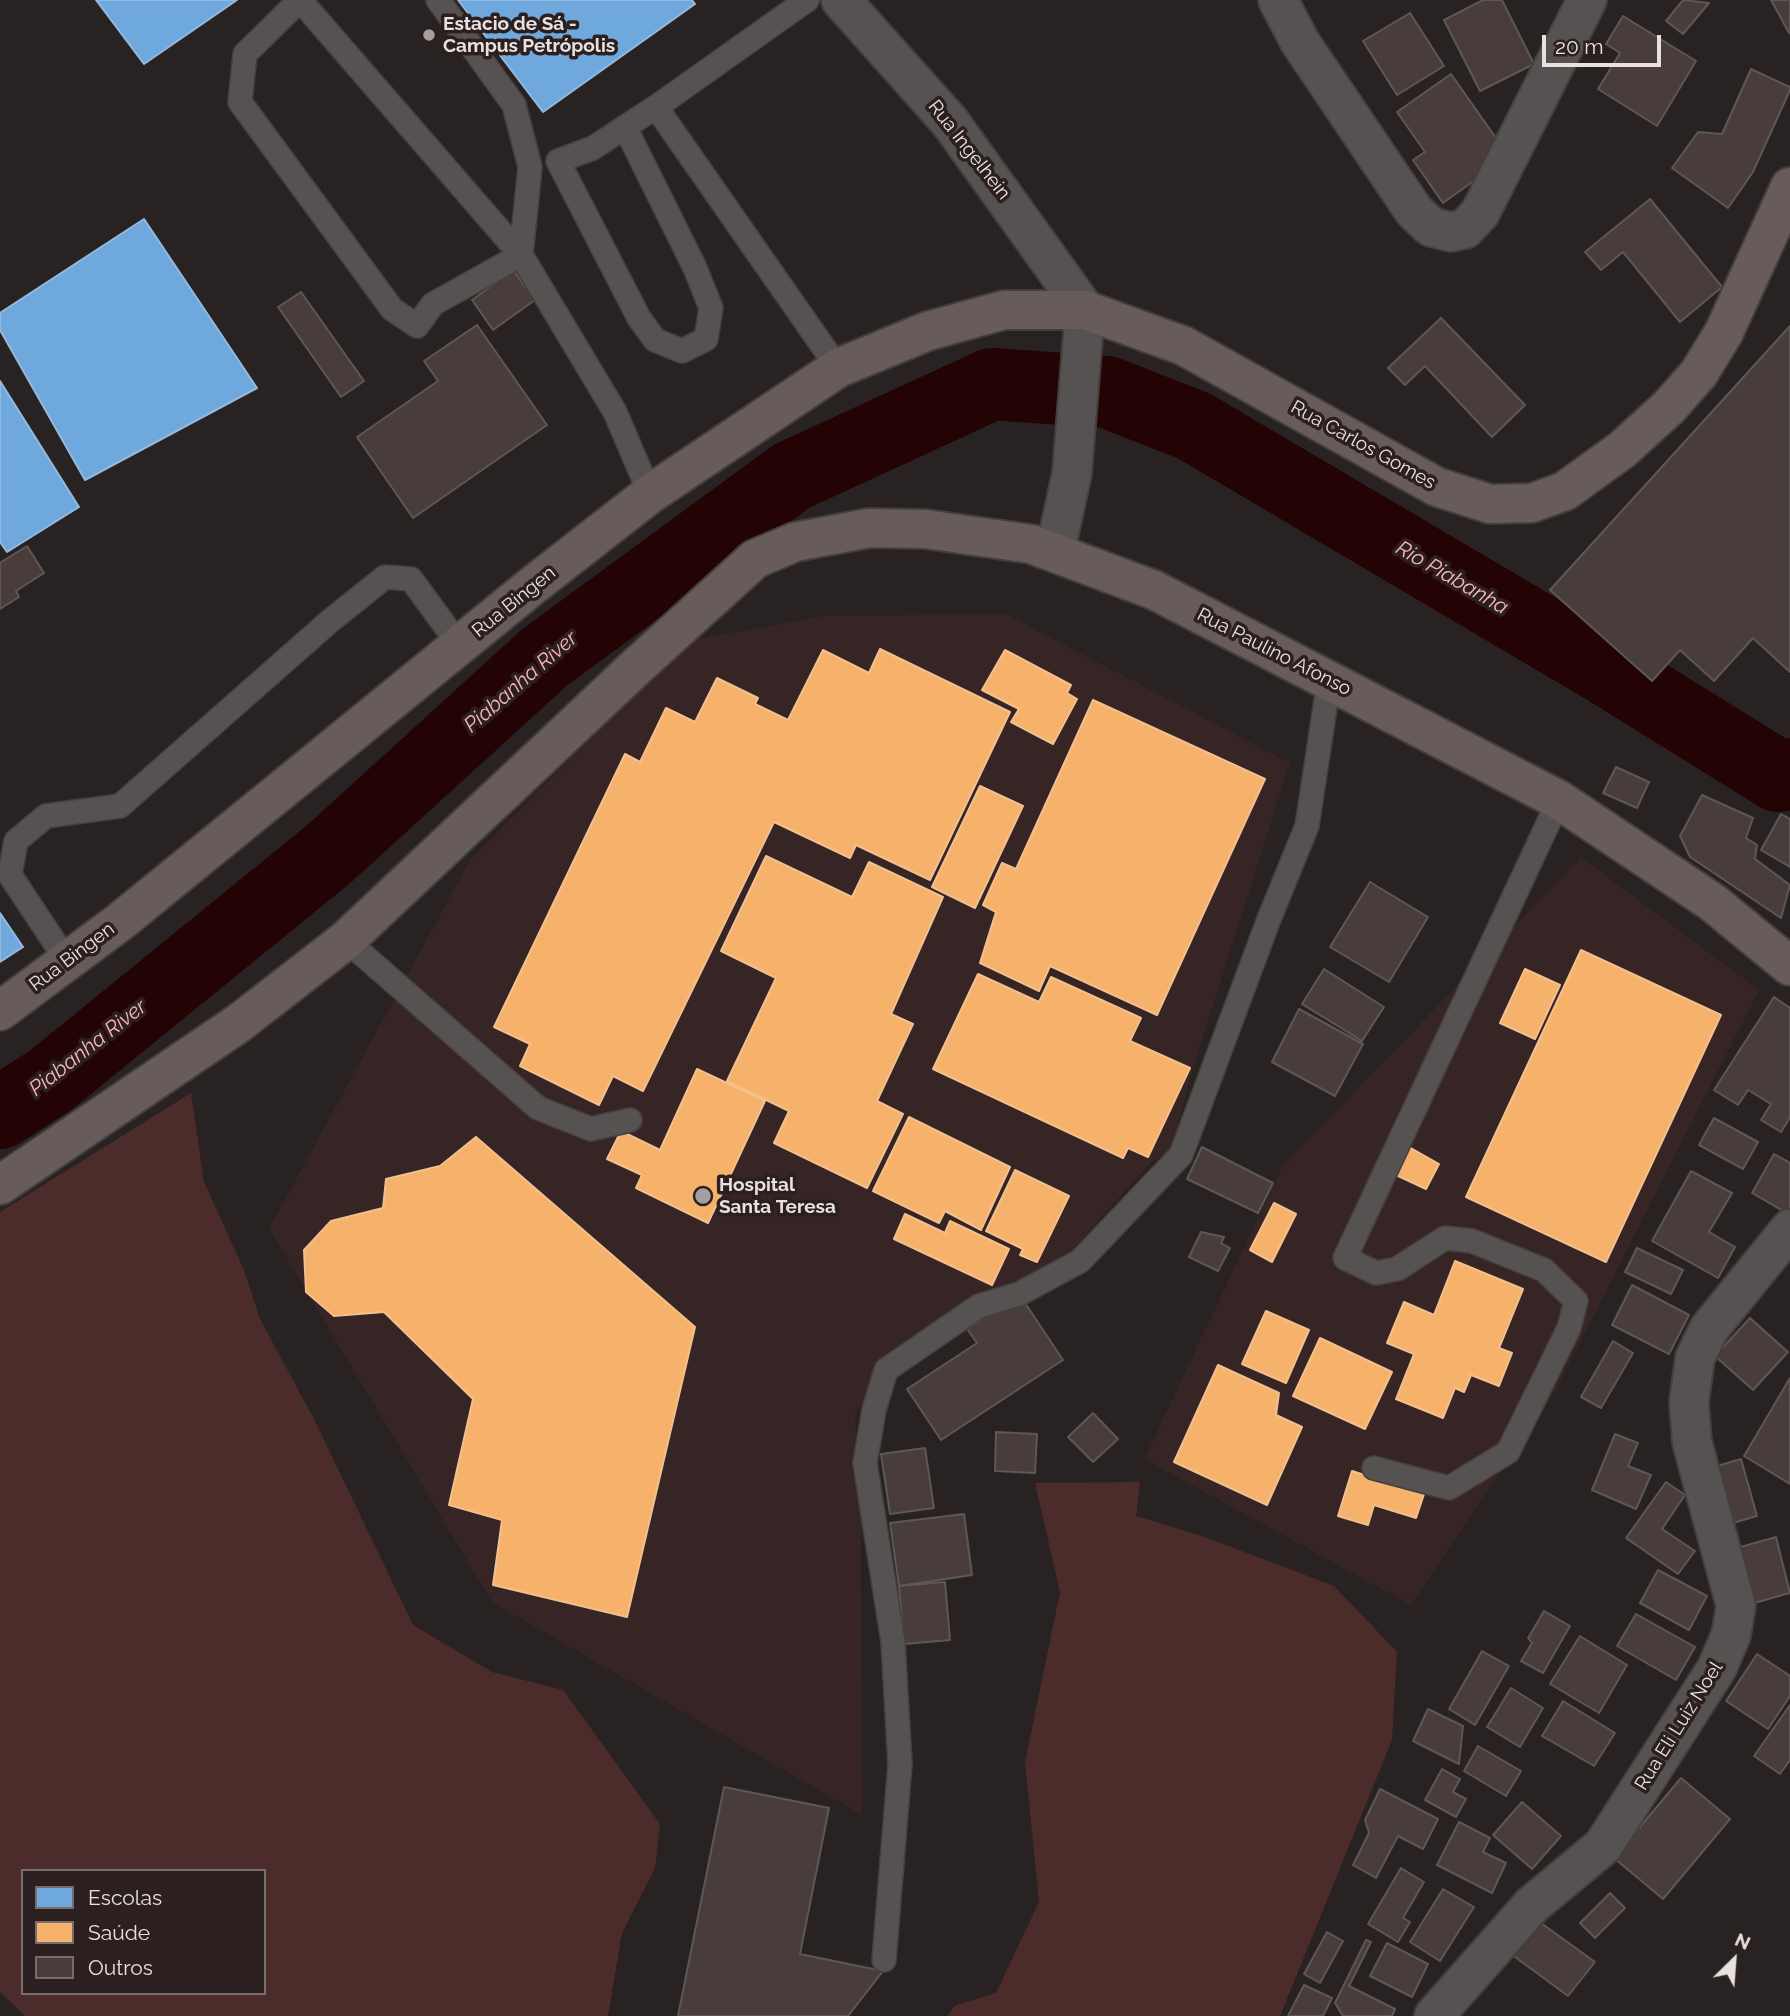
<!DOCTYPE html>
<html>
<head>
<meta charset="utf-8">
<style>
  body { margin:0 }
  #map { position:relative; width:1790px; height:2016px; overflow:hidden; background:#282222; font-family:Raleway,sans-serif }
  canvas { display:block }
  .legend { position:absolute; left:21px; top:1869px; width:245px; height:126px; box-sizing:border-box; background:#2b201f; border:2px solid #776d6c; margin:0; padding:9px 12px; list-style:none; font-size:21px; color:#e9e1e0 }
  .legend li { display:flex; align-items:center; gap:14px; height:35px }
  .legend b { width:35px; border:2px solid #776d6c }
  .north { position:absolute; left:1699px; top:1925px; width:70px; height:70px; -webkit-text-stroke:5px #2b201f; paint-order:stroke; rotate:25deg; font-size:19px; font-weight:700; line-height:28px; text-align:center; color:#e9e1e0 }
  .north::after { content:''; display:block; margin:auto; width:24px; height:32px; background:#e9e1e0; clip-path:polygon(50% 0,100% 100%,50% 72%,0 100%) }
  .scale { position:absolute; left:1542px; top:35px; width:119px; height:32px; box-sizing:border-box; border:4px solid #e9e1e0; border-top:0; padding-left:9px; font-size:21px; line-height:24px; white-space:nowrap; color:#e9e1e0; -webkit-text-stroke:5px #2b201f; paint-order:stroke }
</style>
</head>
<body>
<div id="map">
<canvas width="1790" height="2016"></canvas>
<ul class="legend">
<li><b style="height:19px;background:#6fa8dc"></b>Escolas</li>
<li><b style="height:19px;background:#f6b26b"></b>Saúde</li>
<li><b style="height:19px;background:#493d3c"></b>Outros</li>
</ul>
<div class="north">N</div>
<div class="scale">20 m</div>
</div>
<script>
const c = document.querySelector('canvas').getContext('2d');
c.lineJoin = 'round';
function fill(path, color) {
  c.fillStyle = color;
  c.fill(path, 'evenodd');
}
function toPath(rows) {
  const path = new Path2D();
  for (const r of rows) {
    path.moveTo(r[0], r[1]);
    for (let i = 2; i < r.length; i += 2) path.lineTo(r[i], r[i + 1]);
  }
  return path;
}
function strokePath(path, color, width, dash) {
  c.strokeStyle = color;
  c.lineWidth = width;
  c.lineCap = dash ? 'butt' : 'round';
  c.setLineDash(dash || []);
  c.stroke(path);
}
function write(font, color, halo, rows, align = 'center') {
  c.font = font + ' Raleway,sans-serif';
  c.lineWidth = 7;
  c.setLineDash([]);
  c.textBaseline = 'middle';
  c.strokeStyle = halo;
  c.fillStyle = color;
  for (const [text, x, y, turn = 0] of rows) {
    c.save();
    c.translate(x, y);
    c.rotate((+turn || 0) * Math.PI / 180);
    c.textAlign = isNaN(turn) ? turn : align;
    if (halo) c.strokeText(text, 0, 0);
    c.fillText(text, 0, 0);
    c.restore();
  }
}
const built = toPath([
  [1006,614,1290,763,1192,1071,1172,1149,1150,1163,1056,1268,905,1352,855,1413,861,1523,862,1815,492,1602,269,1229,470,860,687,641,825,616],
  [1581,857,1759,990,1555,1392,1411,1605,1144,1459,1282,1167]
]);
const green = toPath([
  [191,1093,204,1182,244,1270,260,1319,314,1419,413,1625,492,1672,563,1690,660,1824,655,1868,622,1933,608,2016,25,2016,0,1992,0,1212],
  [23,1871,264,1871,264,1993,23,1993],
  [1140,1482,1136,1516,1202,1536,1334,1586,1397,1652,1392,1740,1280,2016,948,2016,954,2006,996,1993,1039,1902,1025,1762,1060,1592,1035,1483]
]);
const schools = toPath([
  [96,0,237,0,144,64,96,0],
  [458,0,692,0,695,4,543,112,458,0],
  [144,219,257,388,85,480,0,330,0,313,144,219],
  [0,381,79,507,7,552,0,542,0,381],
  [0,913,23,947,0,962,0,913]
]);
const health = toPath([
  [880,649,1010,712,930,880,856,845,850,858,774,822,643,1091,613,1076,599,1105,520,1066,530,1044,494,1027,625,754,640,762,666,708,695,722,717,678,758,698,755,704,788,720,823,650,869,673,880,649],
  [1005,650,1071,685,1067,693,1077,699,1053,744,1011,722,1019,709,982,690,1005,650],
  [1093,700,1265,779,1157,1015,1050,966,1039,991,980,963,996,912,983,905,1002,863,1016,869,1093,700],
  [980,786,1023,806,975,908,932,887,980,786],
  [766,856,852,897,869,862,943,897,891,1014,913,1024,877,1101,903,1114,867,1188,774,1143,789,1111,727,1081,776,978,721,951,766,856],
  [1581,950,1721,1015,1606,1262,1466,1197,1581,950],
  [1525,969,1560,985,1535,1039,1500,1023,1525,969],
  [978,974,1039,1002,1051,977,1141,1018,1130,1041,1190,1068,1148,1157,1128,1148,1123,1158,933,1069,978,974],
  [697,1069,765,1101,708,1223,636,1188,642,1175,607,1159,621,1131,660,1150,697,1069],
  [909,1117,1010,1167,981,1230,945,1211,939,1223,873,1191,909,1117],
  [476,1137,695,1327,627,1617,493,1585,502,1520,449,1505,473,1399,384,1312,334,1316,306,1292,304,1250,331,1221,383,1208,386,1179,440,1166,476,1137],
  [1409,1147,1439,1164,1426,1189,1394,1174,1409,1147],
  [1015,1170,1069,1196,1037,1262,1020,1255,1023,1249,986,1231,1015,1170],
  [1274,1203,1296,1214,1272,1262,1250,1250,1274,1203],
  [905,1214,945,1233,950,1221,1009,1249,992,1285,894,1239,905,1214],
  [1455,1261,1523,1289,1499,1348,1512,1353,1499,1386,1471,1375,1464,1392,1455,1388,1443,1418,1396,1399,1414,1354,1387,1343,1404,1302,1434,1315,1455,1261],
  [1266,1311,1309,1330,1286,1383,1242,1364,1266,1311],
  [1320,1338,1392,1372,1365,1429,1293,1396,1320,1338],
  [1218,1365,1279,1393,1276,1415,1302,1427,1267,1505,1174,1462,1218,1365],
  [1352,1471,1424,1494,1416,1518,1374,1505,1368,1525,1338,1516,1352,1471]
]);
const river = toPath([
  [0,1113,51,1080,330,853,545,657,792,476,992,384,1107,392,1194,426,1604,668,1778,776,1790,774]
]);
const building = toPath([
  [1483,0,1502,0,1534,64,1480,91,1444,20,1483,0],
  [1683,0,1709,3,1683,34,1666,21,1683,0],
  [1771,0,1790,0,1790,33,1789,33,1771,0],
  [1410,13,1444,66,1397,95,1363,41,1410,13],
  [1623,16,1696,61,1657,126,1598,89,1620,53,1606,44,1623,16],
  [1751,69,1790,87,1790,90,1753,172,1728,208,1672,168,1698,132,1722,134,1751,69],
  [1451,74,1496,138,1475,180,1443,203,1413,160,1425,152,1397,112,1451,74],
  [1650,199,1722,287,1680,322,1623,252,1601,270,1585,252,1650,199],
  [513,270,535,300,493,330,472,300,513,270],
  [301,292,364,381,341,397,278,307,301,292],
  [1441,318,1525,405,1492,437,1425,366,1405,385,1388,368,1441,318],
  [477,325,547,425,413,518,357,437,438,381,424,361,477,325],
  [1790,326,1790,672,1753,638,1714,681,1680,650,1652,681,1550,590,1790,326],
  [27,546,44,573,16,591,19,597,0,609,0,563,27,546],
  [1616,767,1649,782,1637,808,1603,793,1616,767],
  [1702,795,1753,818,1746,838,1757,845,1755,859,1790,885,1781,918,1690,857,1680,836,1702,795],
  [1781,814,1790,819,1790,867,1761,850,1781,814],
  [1370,882,1428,917,1389,982,1330,947,1370,882],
  [1324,969,1384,1007,1362,1041,1302,1004,1324,969],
  [1774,997,1790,1008,1790,1118,1781,1132,1761,1120,1771,1104,1748,1090,1738,1105,1714,1090,1774,997],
  [1299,1009,1363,1044,1335,1096,1272,1062,1299,1009],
  [1714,1118,1758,1142,1743,1169,1699,1145,1714,1118],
  [1202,1147,1273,1183,1258,1213,1187,1179,1202,1147],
  [1774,1154,1790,1163,1790,1215,1752,1193,1774,1154],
  [1691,1171,1732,1193,1709,1232,1735,1247,1718,1278,1652,1241,1691,1171],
  [1201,1232,1224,1237,1221,1243,1230,1248,1218,1271,1189,1257,1201,1232],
  [1637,1248,1683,1270,1671,1294,1625,1272,1637,1248],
  [1632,1285,1689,1315,1669,1354,1612,1325,1632,1285],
  [1019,1294,1063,1360,941,1440,907,1389,977,1343,967,1329,1019,1294],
  [1750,1318,1788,1352,1753,1390,1715,1356,1750,1318],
  [1613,1341,1633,1353,1601,1408,1581,1397,1613,1341],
  [1790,1378,1790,1484,1744,1456,1790,1378],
  [1093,1413,1118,1439,1093,1462,1068,1437,1093,1413],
  [996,1432,1037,1434,1035,1473,995,1471,996,1432],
  [1615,1434,1638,1443,1628,1466,1651,1475,1636,1509,1592,1490,1615,1434],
  [925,1448,934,1508,890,1514,881,1454,925,1448],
  [1741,1459,1757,1516,1726,1525,1710,1468,1741,1459],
  [1666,1482,1685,1495,1662,1529,1695,1551,1678,1574,1626,1538,1666,1482],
  [964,1514,972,1575,899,1586,890,1523,964,1514],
  [1776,1537,1790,1593,1754,1603,1737,1548,1776,1537],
  [1658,1570,1707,1596,1689,1630,1640,1603,1658,1570],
  [945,1582,950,1640,904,1644,899,1586,945,1582],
  [1544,1611,1570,1626,1543,1673,1521,1661,1532,1643,1528,1638,1544,1611],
  [1636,1614,1695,1647,1676,1680,1617,1646,1636,1614],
  [1580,1636,1627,1665,1599,1713,1550,1684,1580,1636],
  [1482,1651,1509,1666,1475,1725,1449,1709,1482,1651],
  [1757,1654,1790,1676,1790,1696,1768,1729,1726,1701,1757,1654],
  [1511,1688,1543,1708,1520,1747,1487,1727,1511,1688],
  [1563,1701,1615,1733,1594,1766,1542,1736,1563,1701],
  [1790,1705,1790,1760,1780,1774,1754,1756,1790,1705],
  [1428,1709,1463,1726,1459,1764,1413,1741,1428,1709],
  [1478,1746,1521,1771,1506,1796,1464,1771,1478,1746],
  [1442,1769,1460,1779,1453,1792,1466,1799,1456,1817,1425,1800,1442,1769],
  [1681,1778,1730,1819,1663,1899,1614,1858,1681,1778],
  [724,1787,829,1808,800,1954,883,1971,848,2016,678,2016,724,1787],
  [1380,1789,1438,1819,1423,1849,1398,1836,1376,1878,1353,1865,1369,1833,1365,1820,1380,1789],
  [1522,1802,1561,1836,1532,1869,1493,1835,1522,1802],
  [1459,1822,1490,1838,1483,1852,1506,1863,1492,1893,1437,1865,1459,1822],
  [1401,1868,1424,1882,1403,1918,1410,1922,1398,1942,1368,1924,1401,1868],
  [1443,1889,1474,1907,1440,1961,1410,1942,1443,1889],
  [1610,1893,1625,1908,1595,1938,1580,1923,1610,1893],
  [1537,1920,1595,1962,1568,1996,1511,1954,1537,1920],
  [1327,1932,1343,1941,1320,1983,1304,1974,1327,1932],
  [1366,1940,1371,1942,1349,1986,1395,2009,1392,2016,1343,2016,1335,2003,1366,1940],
  [1387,1943,1428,1964,1412,1997,1370,1976,1387,1943],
  [1304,1985,1332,1998,1323,2016,1288,2016,1304,1985]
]);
const lane = toPath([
  [300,0,245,54,240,102,392,309,417,326,433,304,521,255,530,167,514,105,438,0],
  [300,0,521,255,615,412,650,494],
  [656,107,807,0],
  [625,127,695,268,711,308,706,339,682,351,655,340,639,318,558,161,593,148,625,127,656,107,838,368],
  [346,940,538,1108,591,1129,630,1120],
  [67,961,10,875,16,841,46,816,120,806,330,621,385,577,411,579,460,646],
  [1374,1468,1449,1488,1508,1452,1569,1328,1576,1301,1544,1270,1472,1241,1445,1238,1397,1269,1376,1273,1345,1258,1559,800],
  [884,1960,900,1764,893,1642,865,1463,874,1410,886,1370,979,1306,1019,1294,1080,1261,1181,1155,1269,919,1307,826,1329,681]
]);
const street = toPath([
  [841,0,950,122,1085,310,1072,473,1055,552],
  [1278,0,1300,42,1414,211,1431,227,1451,232,1465,229,1480,213,1587,0],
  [1434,2016,1532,1905,1603,1846,1717,1668,1731,1635,1736,1606,1692,1442,1689,1402,1695,1358,1709,1329,1790,1229]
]);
const primary = toPath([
  [0,1011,121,921,532,586,650,494,838,368,928,331,1004,310,1085,310,1184,346,1437,487,1490,504,1532,503,1565,491,1623,449,1670,406,1699,373,1724,332,1790,187],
  [0,1185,239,1023,346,940,634,669,755,559,795,542,869,528,925,529,1031,544,1154,590,1559,800,1712,902,1790,966]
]);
const markers = [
  [429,35,7,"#a59e9e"],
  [703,1196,9,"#a59e9e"]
];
const poiNames = [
  ["Estacio de Sá -",443,24],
  ["Campus Petrópolis",443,46],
  ["Hospital",719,1185],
  ["Santa Teresa",719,1207]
];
const streetNames = [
  ["Rua Ingelhein",969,150,52],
  ["Rua Carlos Gomes",1363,445,29],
  ["Rua Bingen",514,602,-39],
  ["Rua Paulino Afonso",1274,652,27],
  ["Rua Bingen",72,957,-37],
  ["Rua Eli Luiz Noel",1679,1726,-58]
];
const waterNames = [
  ["Rio Piabanha",1452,578,30],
  ["Piabanha River",521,682,-41],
  ["Piabanha River",88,1048,-38]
];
fill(built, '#372525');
fill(green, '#4c2c2a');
fill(schools, '#6fa8dc');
strokePath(schools, '#94b9dd', 2);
fill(health, '#f6b26b');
strokePath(health, '#f2c08e', 2);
strokePath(river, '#240304', 72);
fill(building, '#493d3c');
strokePath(building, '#5d5757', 2);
strokePath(lane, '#433f3e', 26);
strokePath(street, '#433f3e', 42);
strokePath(primary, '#433f3e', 42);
strokePath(lane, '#575252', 23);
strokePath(street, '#575252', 38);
strokePath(primary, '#685c5b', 38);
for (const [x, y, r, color] of markers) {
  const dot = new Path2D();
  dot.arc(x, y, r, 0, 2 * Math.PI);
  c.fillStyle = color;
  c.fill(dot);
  strokePath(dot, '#2b201f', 2.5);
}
write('bold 19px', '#e9e1e0', '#2b201f', poiNames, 'left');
write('19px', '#e9e1e0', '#2b201f', streetNames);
write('italic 21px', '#fab6b0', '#2b201f', waterNames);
</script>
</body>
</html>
